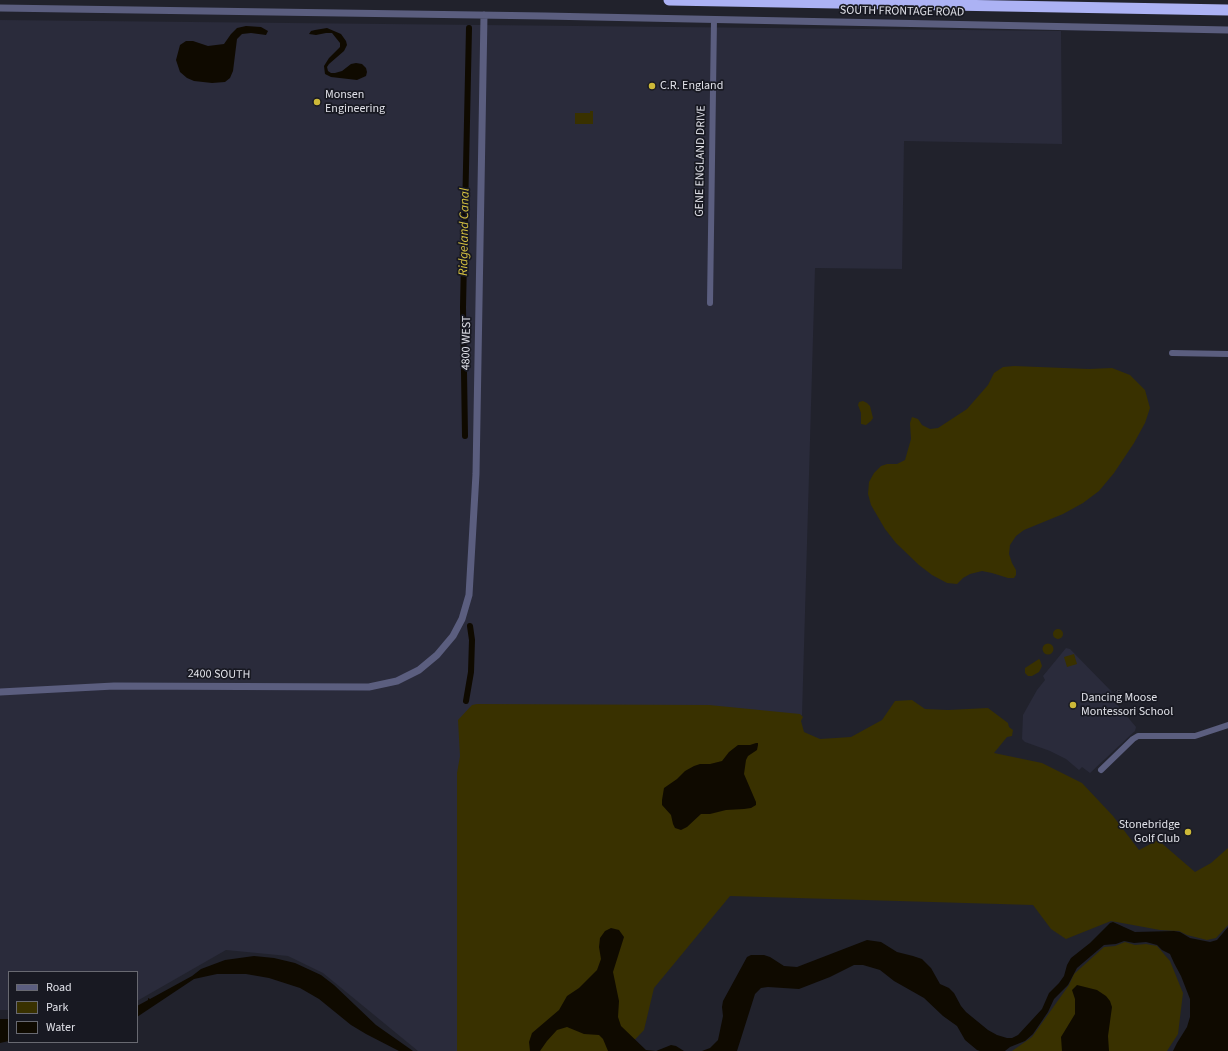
<!DOCTYPE html>
<html>
<head>
<meta charset="utf-8">
<style>
  body { margin:0 }
  #map { position:relative; width:1228px; height:1051px; overflow:hidden; background:#21222c; font-family:"Source Sans 3",sans-serif }
  canvas { display:block }
  .legend { position:absolute; left:8px; top:971px; width:130px; height:72px; box-sizing:border-box; background:#181922; border:1px solid #686971; margin:0; padding:5px 7px; list-style:none; font-size:12px; color:#e0e1e8 }
  .legend li { display:flex; align-items:center; gap:8px; height:20px }
  .legend b { width:20px; border:1px solid #686971 }
</style>
</head>
<body>
<div id="map">
<canvas width="1228" height="1051"></canvas>
<ul class="legend">
<li><b style="height:5px;background:#5b5e7f"></b>Road</li>
<li><b style="height:11px;background:#393100"></b>Park</li>
<li><b style="height:11px;background:#0f0a00"></b>Water</li>
</ul>
</div>
<script>
const c = document.querySelector('canvas').getContext('2d');
c.lineJoin = 'round';
function fill(path, color) {
  c.fillStyle = color;
  c.fill(path, 'evenodd');
}
function toPath(rows) {
  const path = new Path2D();
  for (const r of rows) {
    if (r.length === 3) {
      path.moveTo(r[0] + r[2], r[1]);
      path.arc(r[0], r[1], r[2], 0, 2 * Math.PI);
      continue;
    }
    path.moveTo(r[0], r[1]);
    for (let i = 2; i < r.length; i += 2) path.lineTo(r[i], r[i + 1]);
  }
  return path;
}
function strokePath(path, color, width, dash) {
  c.strokeStyle = color;
  c.lineWidth = width;
  c.lineCap = dash ? 'butt' : 'round';
  c.setLineDash(dash || []);
  c.stroke(path);
}
function write(font, color, halo, rows, align = 'center') {
  c.font = font + ' "Source Sans 3",sans-serif';
  c.lineWidth = 3.5;
  c.setLineDash([]);
  c.textBaseline = 'middle';
  c.strokeStyle = halo;
  c.fillStyle = color;
  for (const [text, x, y, turn = 0] of rows) {
    c.save();
    c.translate(x, y);
    c.rotate((+turn || 0) * Math.PI / 180);
    c.textAlign = isNaN(turn) ? turn : align;
    if (halo) c.strokeText(text, 0, 0);
    c.fillText(text, 0, 0);
    c.restore();
  }
}
const built = toPath([
  [0,20,1061,31,1062,144,904,141,902,269,815,268,802,715,460,1051,418,1051,323,973,288,956,226,950,137,1001,137,972,9,972,9,1010,0,1010],
  [1066,648,1070,649,1112,692,1109,695,1136,727,1135,731,1090,773,1082,767,1079,770,1066,759,1050,751,1025,742,1022,739,1023,715,1037,690,1045,680,1043,676]
]);
const green = toPath([
  [590,111,593,111,593,124,575,124,575,113,590,113],
  [1014,366,1089,369,1112,368,1130,375,1145,390,1150,408,1145,423,1134,443,1114,473,1099,491,1083,503,1063,514,1024,530,1016,536,1010,545,1009,554,1012,563,1016,570,1016,575,1014,578,1008,578,992,573,982,571,970,574,963,578,957,584,947,583,932,575,919,565,896,543,885,529,871,505,868,494,869,482,874,473,881,466,887,464,897,464,905,460,911,439,910,423,912,417,918,419,922,425,930,429,938,428,967,409,988,385,994,373,1003,367],
  [863,401,867,403,870,406,873,418,871,421,866,425,861,424,861,413,858,405,859,402],
  [1058,634,5],
  [1048,649,5.5],
  [1074,654,1077,664,1067,667,1064,657],
  [1039,659,1040,660,1042,666,1039,672,1032,676,1028,676,1025,673,1025,668],
  [912,700,925,709,948,710,988,708,1008,723,1009,727,1013,730,1012,736,1007,737,994,753,1042,763,1082,783,1113,816,1139,850,1158,840,1195,872,1211,863,1228,848,1228,925,1216,938,1207,940,1187,935,1179,931,1160,930,1111,921,1066,939,1051,929,1033,905,730,896,654,988,644,1030,627,1048,627,1051,457,1051,457,773,460,756,458,720,472,705,477,704,709,705,800,714,803,717,801,721,804,732,820,739,851,737,882,720,895,701],
  [1125,942,1135,945,1146,944,1157,946,1170,961,1183,993,1178,1034,1167,1051,1012,1051,1032,1037,1069,985,1074,974,1104,947,1115,946]
]);
const water = toPath([
  [246,26,261,27,268,31,266,35,251,33,242,34,237,39,233,71,230,78,225,82,212,83,194,81,187,78,180,72,176,60,180,45,186,41,193,41,208,46,224,44,231,34,237,28],
  [327,28,341,34,346,41,347,45,344,51,329,64,327,67,328,71,331,73,335,73,342,71,351,64,356,63,362,64,366,68,367,72,366,76,357,80,331,77,325,74,324,66,329,58,340,47,340,43,332,33,326,33,316,35,309,34,311,31,315,30],
  [756,743,758,743,758,745,757,750,748,756,746,760,744,774,756,802,756,805,751,808,744,809,726,810,710,814,701,814,687,827,681,830,675,828,673,824,671,815,662,805,662,800,664,788,677,779,685,771,694,766,700,764,710,764,722,761,729,752,738,745,750,745],
  [1113,922,1135,932,1174,931,1180,932,1190,938,1210,942,1217,940,1228,927,1228,1051,1173,1051,1177,1043,1187,1027,1190,1017,1190,999,1181,976,1174,963,1170,954,1162,950,1157,945,1146,942,1134,943,1124,941,1116,944,1104,945,1077,968,1068,985,1054,999,1048,1012,1033,1034,1025,1041,1010,1047,1005,1051,980,1051,977,1050,965,1040,957,1026,943,1016,924,998,894,981,880,970,863,965,854,965,830,977,799,989,768,987,761,988,755,994,737,1051,702,1051,710,1048,718,1040,723,1016,722,1007,723,1001,747,957,751,955,764,955,770,957,784,966,797,967,867,940,881,942,897,952,913,956,922,959,931,968,940,984,949,988,954,993,961,1006,966,1012,988,1030,997,1035,1007,1038,1012,1038,1018,1035,1042,1009,1049,993,1059,983,1064,976,1067,965,1071,958,1090,943,1110,923],
  [611,928,619,930,624,937,613,972,619,1001,618,1017,621,1026,646,1050,656,1051,671,1045,676,1046,684,1051,608,1051,603,1039,599,1035,584,1034,567,1027,557,1030,547,1041,540,1051,530,1051,529,1042,532,1033,559,1010,567,996,579,988,597,970,601,959,599,947,600,938,605,931],
  [254,956,274,958,295,963,321,975,334,985,376,1025,413,1051,399,1051,366,1034,351,1025,319,999,300,988,269,978,246,974,217,974,194,979,137,1017,137,1006,148,1000,148,998,150,999,192,976,201,969,225,960],
  [1077,985,1097,990,1106,996,1110,1001,1112,1007,1108,1036,1109,1051,1062,1051,1061,1037,1075,1014,1075,999,1072,990],
  [0,1019,9,1019,9,1041,0,1043]
]);
const canal = toPath([
  [465,436,463,307,469,28],
  [466,701,471,672,472,640,470,626]
]);
const minor = toPath([
  [710,303,714,19],
  [1172,353,1228,354],
  [1101,770,1133,739,1138,736,1195,736,1228,725]
]);
const tertiary = toPath([
  [0,8,545,16,1228,30],
  [0,692,114,686,369,687,397,681,419,670,437,655,453,636,462,619,469,595,476,474,484,15]
]);
const motorway = toPath([
  [669,0,1228,10]
]);
const markers = [
  [652,86,4,"#cdb938"],
  [317,102,4,"#cdb938"],
  [1073,705,4,"#cdb938"],
  [1188,832,4,"#cdb938"]
];
const streetNames = [
  ["SOUTH FRONTAGE ROAD",902,12,1],
  ["GENE ENGLAND DRIVE",701,161,-89],
  ["4800 WEST",467,343,-89],
  ["2400 SOUTH",219,675,1]
];
const poiNames = [
  ["C.R. England",660,86],
  ["Monsen",325,95],
  ["Engineering",325,109],
  ["Dancing Moose",1081,698],
  ["Montessori School",1081,712],
  ["Stonebridge",1180,825,"right"],
  ["Golf Club",1180,839,"right"]
];
const waterNames = [
  ["Ridgeland Canal",465,232,-89]
];
fill(built, '#2a2b3b');
fill(green, '#393100');
fill(water, '#0f0a00');
strokePath(canal, '#0f0a00', 6);
strokePath(minor, '#5b5e7f', 6);
strokePath(tertiary, '#5b5e7f', 7);
strokePath(motorway, '#acb2f4', 11);
for (const [x, y, r, color] of markers) {
  const dot = new Path2D();
  dot.arc(x, y, r, 0, 2 * Math.PI);
  c.fillStyle = color;
  c.fill(dot);
  strokePath(dot, '#181922', 1.5);
}
write('12px', '#e0e1e8', '#181922', streetNames);
write('12px', '#e0e1e8', '#181922', poiNames, 'left');
write('italic 13px', '#d7c340', '#181922', waterNames);
</script>
</body>
</html>
